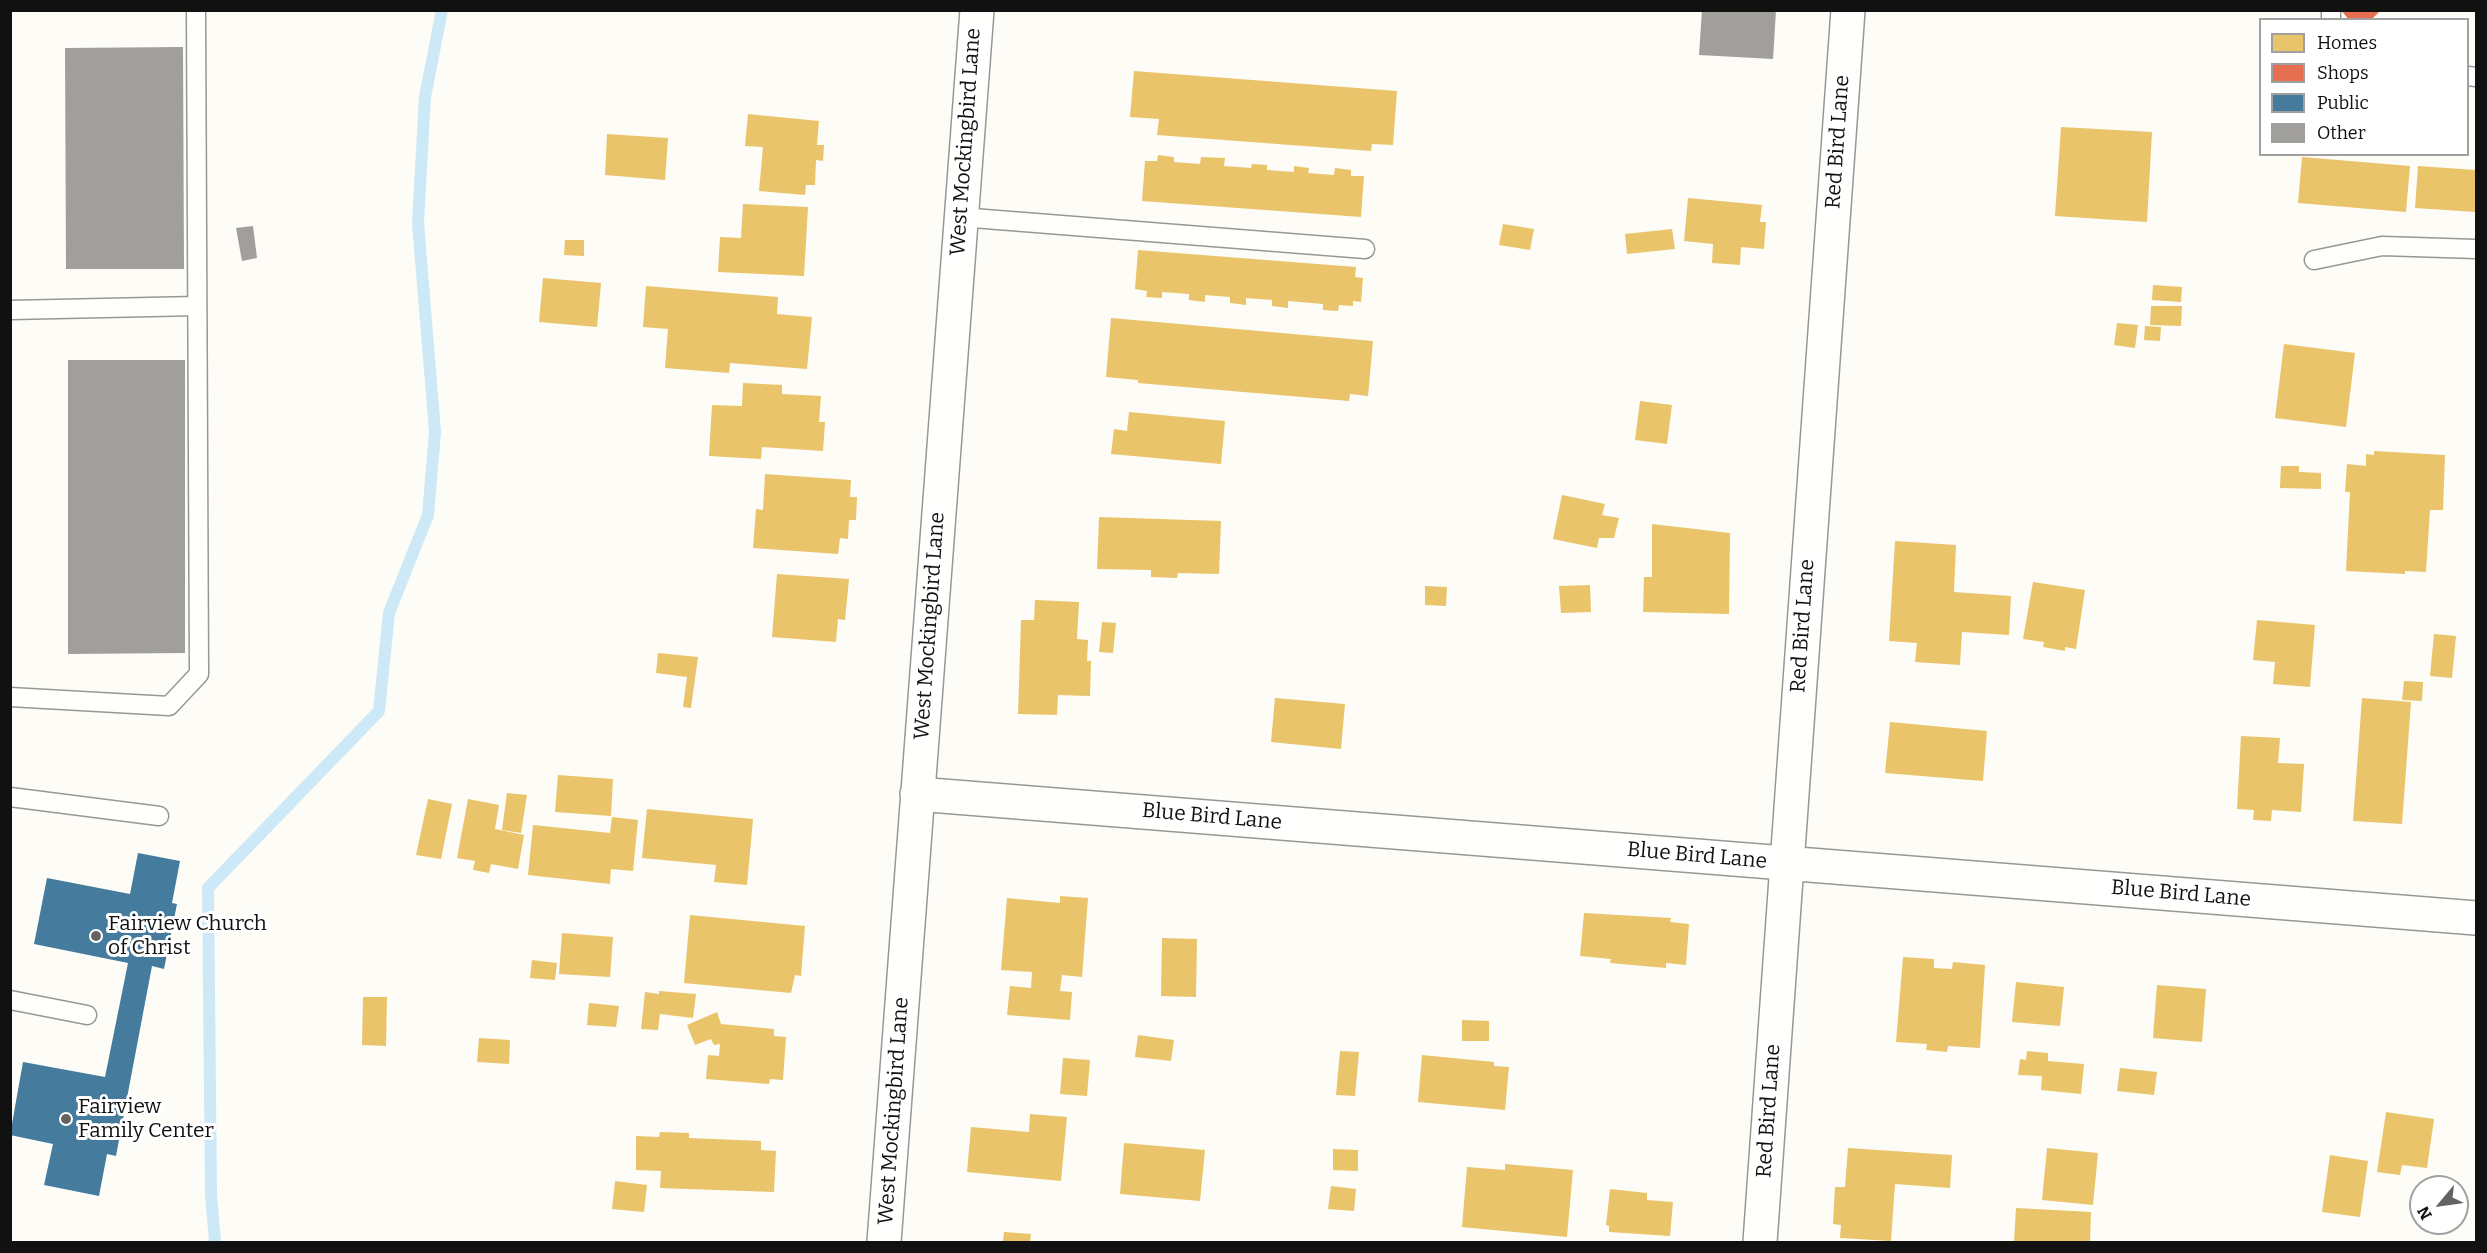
<!DOCTYPE html>
<html>
<head>
<meta charset="utf-8">
<style>
  body { margin:0 }
  #map { position:relative; width:2487px; height:1253px; overflow:hidden; background:#fdfcf7; font-family:Bitter,serif }
  canvas { display:block }
  .frame { position:absolute; inset:0; border:12px solid #111; pointer-events:none }
  .legend { position:absolute; left:2259px; top:18px; width:210px; height:138px; box-sizing:border-box; background:#fff; border:2px solid #a0a0a0; margin:0; padding:8px 10px; list-style:none; font-size:18px; color:#111 }
  .legend li { display:flex; align-items:center; gap:12px; height:30px }
  .legend b { width:30px; border:2px solid #a0a0a0 }
  .north { position:absolute; left:2409px; top:1175px; width:60px; height:60px; box-sizing:border-box; background:#fff; border:2px solid #a0a0a0; border-radius:50%; rotate:241deg; font-size:16px; font-weight:700; line-height:24px; text-align:center; color:#111 }
  .north::after { content:''; display:block; margin:auto; width:21px; height:27px; background:#646362; clip-path:polygon(50% 0,100% 100%,50% 72%,0 100%) }
</style>
</head>
<body>
<div id="map">
<canvas width="2487" height="1253"></canvas>
<div class="frame"></div>
<ul class="legend">
<li><b style="height:16px;background:#e9c46a"></b>Homes</li>
<li><b style="height:16px;background:#e76f51"></b>Shops</li>
<li><b style="height:16px;background:#457b9d"></b>Public</li>
<li><b style="height:16px;background:#a19f9c"></b>Other</li>
</ul>
<div class="north">N</div>
</div>
<script>
const c = document.querySelector('canvas').getContext('2d');
c.lineJoin = 'round';
function fill(path, color) {
  c.fillStyle = color;
  c.fill(path, 'evenodd');
}
function toPath(rows) {
  const path = new Path2D();
  for (const r of rows) {
    path.moveTo(r[0], r[1]);
    for (let i = 2; i < r.length; i += 2) path.lineTo(r[i], r[i + 1]);
  }
  return path;
}
function strokePath(path, color, width, dash) {
  c.strokeStyle = color;
  c.lineWidth = width;
  c.lineCap = dash ? 'butt' : 'round';
  c.setLineDash(dash || []);
  c.stroke(path);
}
function write(font, color, halo, rows, align = 'center') {
  c.font = font + ' Bitter,serif';
  c.lineWidth = 6;
  c.setLineDash([]);
  c.textBaseline = 'middle';
  c.strokeStyle = halo;
  c.fillStyle = color;
  for (const [text, x, y, turn = 0] of rows) {
    c.save();
    c.translate(x, y);
    c.rotate((+turn || 0) * Math.PI / 180);
    c.textAlign = isNaN(turn) ? turn : align;
    if (halo) c.strokeText(text, 0, 0);
    c.fillText(text, 0, 0);
    c.restore();
  }
}
const homes = toPath([
  [1134,71,1397,91,1393,145,1372,144,1371,151,1157,135,1159,119,1130,117],
  [748,114,819,121,817,145,824,145,823,161,816,160,815,185,806,185,805,195,759,191,763,147,745,146],
  [2061,127,2152,132,2147,222,2055,216],
  [607,134,668,138,665,180,605,175],
  [1158,155,1174,157,1174,162,1200,164,1201,157,1225,158,1224,166,1251,168,1252,164,1267,165,1267,170,1294,172,1294,166,1309,168,1308,173,1334,175,1335,168,1351,170,1351,176,1364,176,1361,217,1142,201,1145,161,1157,161],
  [2302,157,2410,166,2406,212,2298,203],
  [2418,166,2476,170,2476,212,2415,208],
  [1688,198,1762,205,1760,222,1766,222,1764,249,1741,247,1740,265,1712,263,1713,244,1684,241],
  [743,204,808,207,804,276,718,272,720,237,741,238],
  [1503,224,1534,229,1530,250,1499,245],
  [1672,229,1675,249,1627,254,1625,234],
  [565,240,584,240,584,256,564,255],
  [1138,250,1356,267,1355,277,1363,278,1361,302,1353,301,1353,306,1339,305,1338,311,1323,310,1323,304,1288,301,1288,308,1272,306,1272,300,1246,298,1246,305,1230,303,1230,297,1205,295,1205,302,1189,300,1189,294,1162,292,1162,298,1146,297,1147,291,1135,289],
  [543,278,601,283,597,327,539,322],
  [2153,285,2182,287,2181,302,2152,300],
  [646,286,778,297,777,314,812,317,807,369,730,363,729,373,665,368,668,329,643,327],
  [2151,306,2182,306,2181,326,2150,325],
  [1111,318,1373,341,1368,396,1350,394,1349,401,1138,383,1138,380,1106,377],
  [2117,323,2138,325,2135,348,2114,345],
  [2145,326,2161,327,2160,341,2144,340],
  [2284,344,2355,353,2346,427,2275,418],
  [743,383,782,385,782,394,821,396,819,422,825,422,823,451,762,447,761,459,709,456,712,405,742,406],
  [1640,401,1672,405,1667,444,1635,440],
  [1129,412,1225,421,1221,464,1111,454,1114,429,1127,431],
  [2374,451,2445,455,2443,510,2430,510,2426,572,2405,571,2405,574,2346,571,2350,492,2345,492,2347,464,2366,466,2366,454,2374,455],
  [2281,466,2299,466,2299,472,2321,473,2321,489,2280,488],
  [765,474,851,480,850,497,857,497,856,520,849,520,848,539,840,538,838,554,753,548,756,509,763,510],
  [1562,495,1605,504,1602,515,1619,518,1614,538,1599,538,1597,548,1553,539],
  [1099,517,1221,521,1219,574,1178,573,1177,578,1151,577,1151,570,1097,569],
  [1652,524,1730,533,1729,614,1643,612,1644,577,1652,577],
  [1895,541,1956,545,1954,592,2011,596,2009,635,1962,632,1960,665,1915,662,1917,643,1889,641],
  [777,574,849,579,845,620,838,619,836,642,772,637],
  [2033,582,2085,590,2076,649,2065,647,2065,651,2043,647,2044,642,2023,639],
  [1590,585,1591,612,1561,613,1559,586],
  [1425,586,1447,587,1446,606,1425,605],
  [1035,600,1079,602,1077,639,1088,640,1087,661,1091,661,1090,696,1058,695,1057,715,1018,714,1021,620,1034,620],
  [2257,620,2315,625,2310,687,2273,684,2275,662,2253,660],
  [1102,622,1116,623,1113,653,1099,652],
  [2434,634,2456,636,2452,678,2430,676],
  [658,653,698,657,691,708,683,707,687,677,656,673],
  [2404,681,2423,682,2422,701,2402,700],
  [1275,698,1345,704,1341,749,1271,742],
  [2362,698,2411,702,2402,824,2353,821],
  [1890,722,1987,731,1983,781,1885,773],
  [2241,736,2280,738,2278,763,2304,764,2301,812,2272,810,2271,821,2253,820,2254,810,2237,809],
  [558,775,613,779,611,816,555,812],
  [507,793,527,795,521,833,502,830],
  [428,799,452,804,441,859,416,855],
  [468,799,499,805,495,829,524,835,518,869,491,864,489,873,473,870,475,861,457,858],
  [647,809,753,819,747,885,714,882,716,865,642,858],
  [612,817,638,820,633,871,611,869,610,884,528,875,533,825,610,833],
  [1060,896,1088,898,1082,977,1062,975,1060,991,1072,992,1070,1020,1007,1015,1010,986,1031,988,1032,972,1001,970,1007,898,1060,903],
  [1584,913,1671,918,1670,922,1689,924,1686,965,1666,963,1666,968,1610,963,1611,959,1580,956],
  [690,915,805,926,801,976,795,975,791,993,684,983],
  [562,933,613,937,610,977,559,974],
  [1162,938,1197,939,1196,997,1161,996],
  [1903,957,1934,959,1934,968,1952,969,1953,962,1985,965,1980,1048,1948,1046,1947,1052,1926,1050,1927,1044,1896,1042],
  [532,960,557,963,555,980,530,978],
  [2016,982,2064,987,2060,1026,2012,1022],
  [2157,985,2206,989,2202,1042,2153,1038],
  [659,991,696,994,693,1018,660,1014,658,1030,641,1029,645,992,659,994],
  [363,997,387,997,386,1046,362,1045],
  [589,1003,619,1006,616,1027,587,1025],
  [717,1012,721,1024,774,1029,774,1036,786,1037,783,1080,770,1079,769,1084,706,1079,708,1055,719,1056,720,1044,714,1045,711,1039,695,1045,687,1025],
  [1462,1020,1489,1021,1489,1041,1462,1041],
  [1138,1035,1174,1040,1171,1061,1135,1057],
  [479,1038,510,1040,509,1064,477,1062],
  [1340,1051,1359,1052,1355,1096,1336,1095],
  [2027,1051,2048,1053,2048,1061,2084,1064,2081,1094,2041,1090,2042,1076,2018,1075,2020,1059,2026,1060],
  [1422,1055,1494,1062,1494,1066,1509,1067,1505,1110,1418,1102],
  [1063,1058,1090,1060,1087,1096,1060,1094],
  [2120,1068,2157,1072,2154,1095,2117,1091],
  [2386,1112,2434,1119,2427,1168,2402,1165,2400,1175,2377,1172],
  [1030,1114,1067,1117,1061,1181,967,1172,971,1127,1029,1132],
  [660,1132,689,1133,689,1138,761,1141,761,1150,776,1151,774,1192,660,1188,661,1171,636,1170,636,1136,659,1137],
  [1124,1143,1205,1150,1200,1201,1120,1194],
  [1848,1148,1952,1155,1950,1188,1895,1184,1891,1241,1840,1238,1841,1225,1833,1224,1835,1187,1845,1187],
  [2047,1148,2098,1153,2093,1205,2042,1200],
  [1333,1149,1358,1150,1358,1171,1333,1170],
  [2330,1155,2368,1161,2360,1217,2322,1212],
  [1505,1164,1573,1170,1567,1237,1462,1227,1467,1167,1505,1170],
  [615,1181,647,1185,644,1212,612,1209],
  [1331,1186,1356,1189,1354,1211,1328,1209],
  [1610,1189,1647,1193,1647,1200,1673,1202,1670,1236,1609,1232,1609,1226,1606,1225],
  [2016,1208,2091,1212,2090,1242,2014,1242],
  [1004,1232,1031,1234,1030,1242,1003,1242]
]);
const shops = toPath([
  [2341,10,2381,10,2371,20,2349,20]
]);
const public = toPath([
  [138,853,180,861,172,903,177,904,164,969,152,966,116,1156,107,1154,99,1196,44,1185,53,1144,10,1135,23,1062,105,1077,128,963,34,944,47,878,130,894]
]);
const stream = toPath([
  [215,1242,211,1195,208,888,379,711,389,613,428,515,435,432,418,223,425,97,442,10]
]);
const building = toPath([
  [1702,10,1776,10,1773,59,1699,55],
  [183,47,184,269,66,269,65,48],
  [253,226,257,258,242,261,236,228],
  [68,360,185,360,185,653,68,654]
]);
const service = toPath([
  [2331,20,2331,10],
  [2468,76,2476,77],
  [960,217,1365,249],
  [2314,260,2382,246,2476,249],
  [10,310,197,306],
  [10,697,169,706,199,674,196,10],
  [10,797,159,816],
  [10,1000,87,1015]
]);
const minor = toPath([
  [917,794,2476,918],
  [884,1242,977,10],
  [1760,1242,1848,10]
]);
const markers = [
  [96,936,6,"#646362"],
  [66,1119,6,"#646362"]
];
const streetNames = [
  ["West Mockingbird Lane",966,142,-86],
  ["Red Bird Lane",1838,142,-86],
  ["West Mockingbird Lane",930,626,-86],
  ["Red Bird Lane",1803,626,-86],
  ["Blue Bird Lane",1212,817,5],
  ["Blue Bird Lane",1697,856,5],
  ["Blue Bird Lane",2181,894,5],
  ["West Mockingbird Lane",894,1111,-86],
  ["Red Bird Lane",1769,1111,-86]
];
const poiNames = [
  ["Fairview Church",108,924],
  ["of Christ",108,948],
  ["Fairview",78,1107],
  ["Family Center",78,1131]
];
fill(homes, '#e9c46a');
fill(shops, '#e76f51');
fill(public, '#457b9d');
strokePath(stream, '#cde8f7', 12);
fill(building, '#a19f9c');
strokePath(service, '#979795', 21);
strokePath(minor, '#979795', 36);
strokePath(service, '#fffffe', 18);
strokePath(minor, '#fffffe', 33);
for (const [x, y, r, color] of markers) {
  const dot = new Path2D();
  dot.arc(x, y, r, 0, 2 * Math.PI);
  c.fillStyle = color;
  c.fill(dot);
  strokePath(dot, '#fff', 2);
}
write('21px', '#111', '#fff', streetNames);
write('21px', '#111', '#fff', poiNames, 'left');
</script>
</body>
</html>
